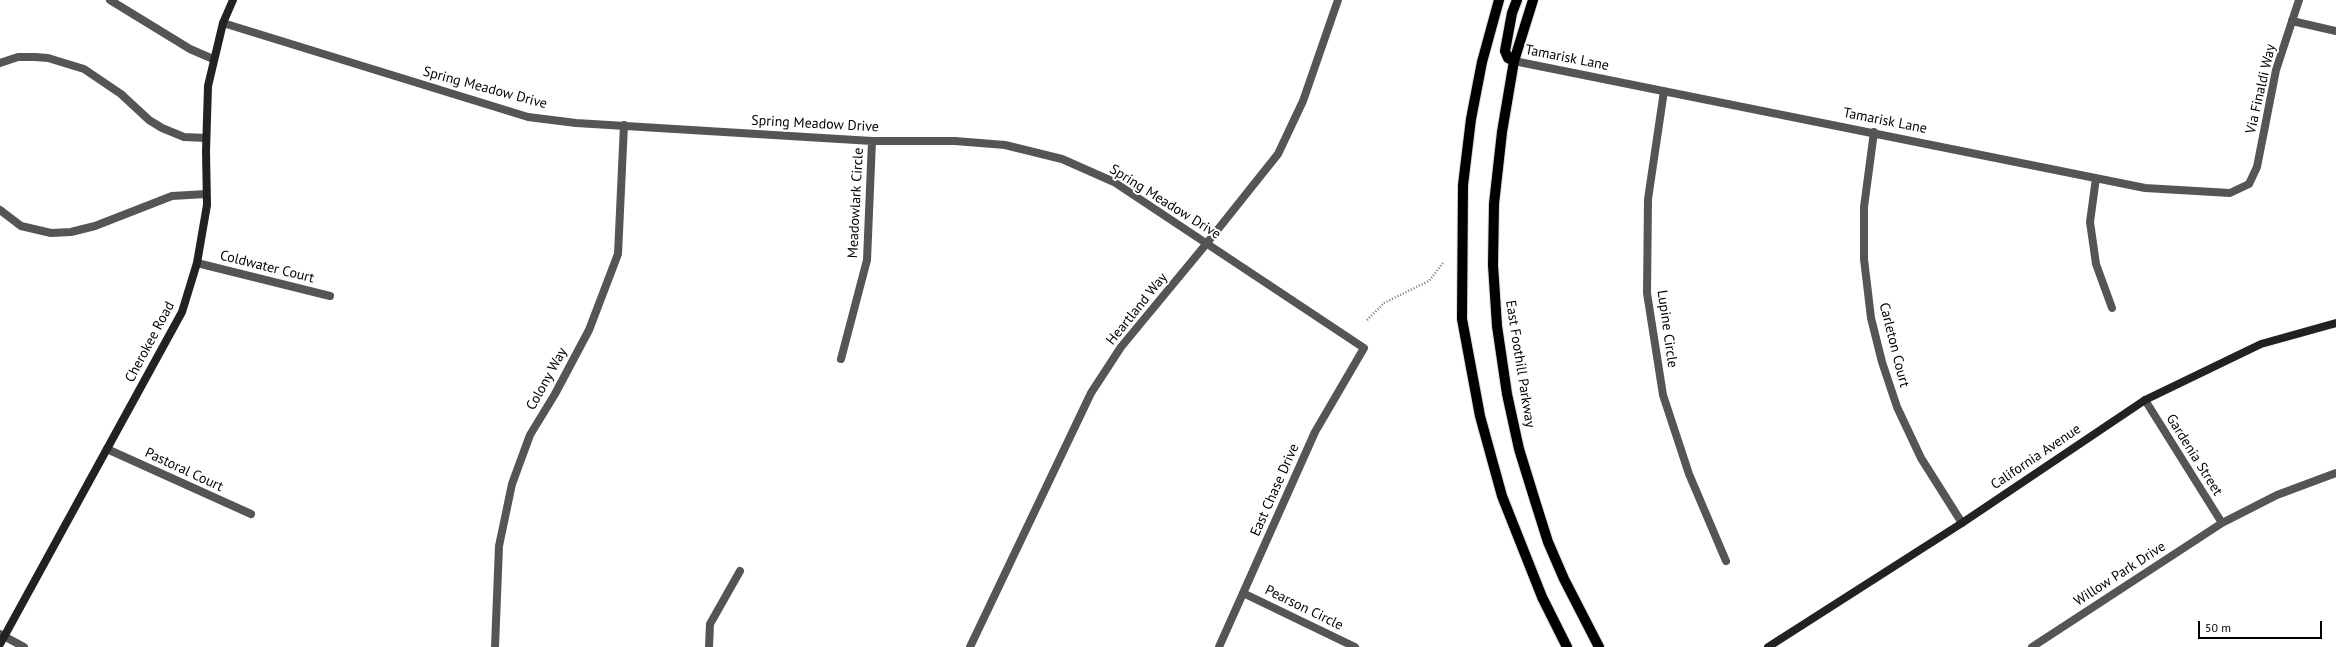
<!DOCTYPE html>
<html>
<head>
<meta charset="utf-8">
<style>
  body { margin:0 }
  #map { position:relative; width:2336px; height:647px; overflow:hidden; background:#fff; font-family:"PT Sans",sans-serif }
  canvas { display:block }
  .scale { position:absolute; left:2198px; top:621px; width:124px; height:18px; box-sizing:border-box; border:2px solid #000; border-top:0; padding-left:5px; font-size:12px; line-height:14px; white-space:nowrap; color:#000; -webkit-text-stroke:3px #fff; paint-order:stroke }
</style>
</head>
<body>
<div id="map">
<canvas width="2336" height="647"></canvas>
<div class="scale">50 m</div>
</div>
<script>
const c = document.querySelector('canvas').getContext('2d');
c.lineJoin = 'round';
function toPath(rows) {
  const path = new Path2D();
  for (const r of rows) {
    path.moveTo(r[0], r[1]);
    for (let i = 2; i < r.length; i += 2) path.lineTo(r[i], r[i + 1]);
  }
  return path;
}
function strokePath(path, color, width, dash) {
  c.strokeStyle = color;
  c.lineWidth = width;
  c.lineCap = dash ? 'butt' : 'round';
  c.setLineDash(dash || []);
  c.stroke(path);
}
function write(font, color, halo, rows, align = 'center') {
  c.font = font + ' "PT Sans",sans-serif';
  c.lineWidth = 4;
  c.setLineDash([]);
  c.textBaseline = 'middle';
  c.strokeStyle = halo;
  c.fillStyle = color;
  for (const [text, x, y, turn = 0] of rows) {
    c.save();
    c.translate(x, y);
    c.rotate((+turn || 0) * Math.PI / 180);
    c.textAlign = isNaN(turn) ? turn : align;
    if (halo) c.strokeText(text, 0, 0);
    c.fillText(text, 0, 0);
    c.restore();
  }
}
const path = toPath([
  [1367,320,1384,303,1429,281,1443,263]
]);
const lane = toPath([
  [110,0,190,49,213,59],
  [2292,21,2336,31],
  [0,63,18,57,35,57,48,58,84,69,121,94,149,120,162,128,184,137,206,138],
  [0,210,21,226,51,233,71,232,95,226,172,196,206,194]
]);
const street = toPath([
  [223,23,528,117,576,123,872,141,955,141,1005,145,1062,159,1114,182,1364,348,1315,432,1219,647],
  [1514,61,2145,188,2230,193,2249,184,2257,167,2276,70,2299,0],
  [1664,91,1648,199,1647,293,1663,395,1689,474,1726,561],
  [1874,132,1864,207,1864,259,1871,318,1882,362,1897,407,1921,458,1962,523],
  [2096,178,2090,222,2096,264,2112,308],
  [197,263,330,296],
  [841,359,867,260,872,141],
  [2145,400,2222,523],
  [107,449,251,514],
  [1243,593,1355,647],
  [0,634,24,647],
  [495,647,499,546,512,484,530,435,555,394,589,330,618,254,624,125],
  [709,647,710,624,740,571],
  [970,647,1091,393,1121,347,1207,243,1278,154,1303,101,1338,0],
  [2032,647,2222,523,2277,495,2336,473]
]);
const secondary = toPath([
  [0,644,182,312,197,263,207,205,206,151,208,86,223,23,233,0],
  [1768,647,1962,523,2145,400,2261,344,2336,323]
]);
const primary = toPath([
  [1499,0,1482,62,1471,119,1463,185,1462,319,1480,416,1502,496,1542,597,1567,647],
  [1533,0,1514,61,1502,132,1494,204,1493,265,1497,326,1507,394,1519,449,1536,504,1548,542,1564,579,1599,647],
  [1514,61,1508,58,1505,51,1512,13,1517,0]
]);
const streetNames = [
  ["Tamarisk Lane",1567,58,11],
  ["Spring Meadow Drive",485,88,15],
  ["Via Finaldi Way",2261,89,-77],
  ["Tamarisk Lane",1885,121,11],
  ["Spring Meadow Drive",815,124,3],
  ["Spring Meadow Drive",1165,202,32],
  ["Meadowlark Circle",856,203,-87],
  ["Coldwater Court",267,267,14],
  ["Heartland Way",1137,309,-51],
  ["Lupine Circle",1667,329,82],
  ["Cherokee Road",150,342,-62],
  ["Carleton Court",1894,345,76],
  ["East Foothill Parkway",1520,364,81],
  ["Colony Way",547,379,-61],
  ["Gardenia Street",2194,455,58],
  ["California Avenue",2036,457,-34],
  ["Pastoral Court",184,470,25],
  ["East Chase Drive",1275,490,-66],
  ["Willow Park Drive",2120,574,-33],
  ["Pearson Circle",1304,608,26]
];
strokePath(primary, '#dbdbdb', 12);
strokePath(path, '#777', 2.5, [1, 2]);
strokePath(lane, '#555', 8);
strokePath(street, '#555', 8);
strokePath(secondary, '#222', 8);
strokePath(primary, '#000', 10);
write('14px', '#000', '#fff', streetNames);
</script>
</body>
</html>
